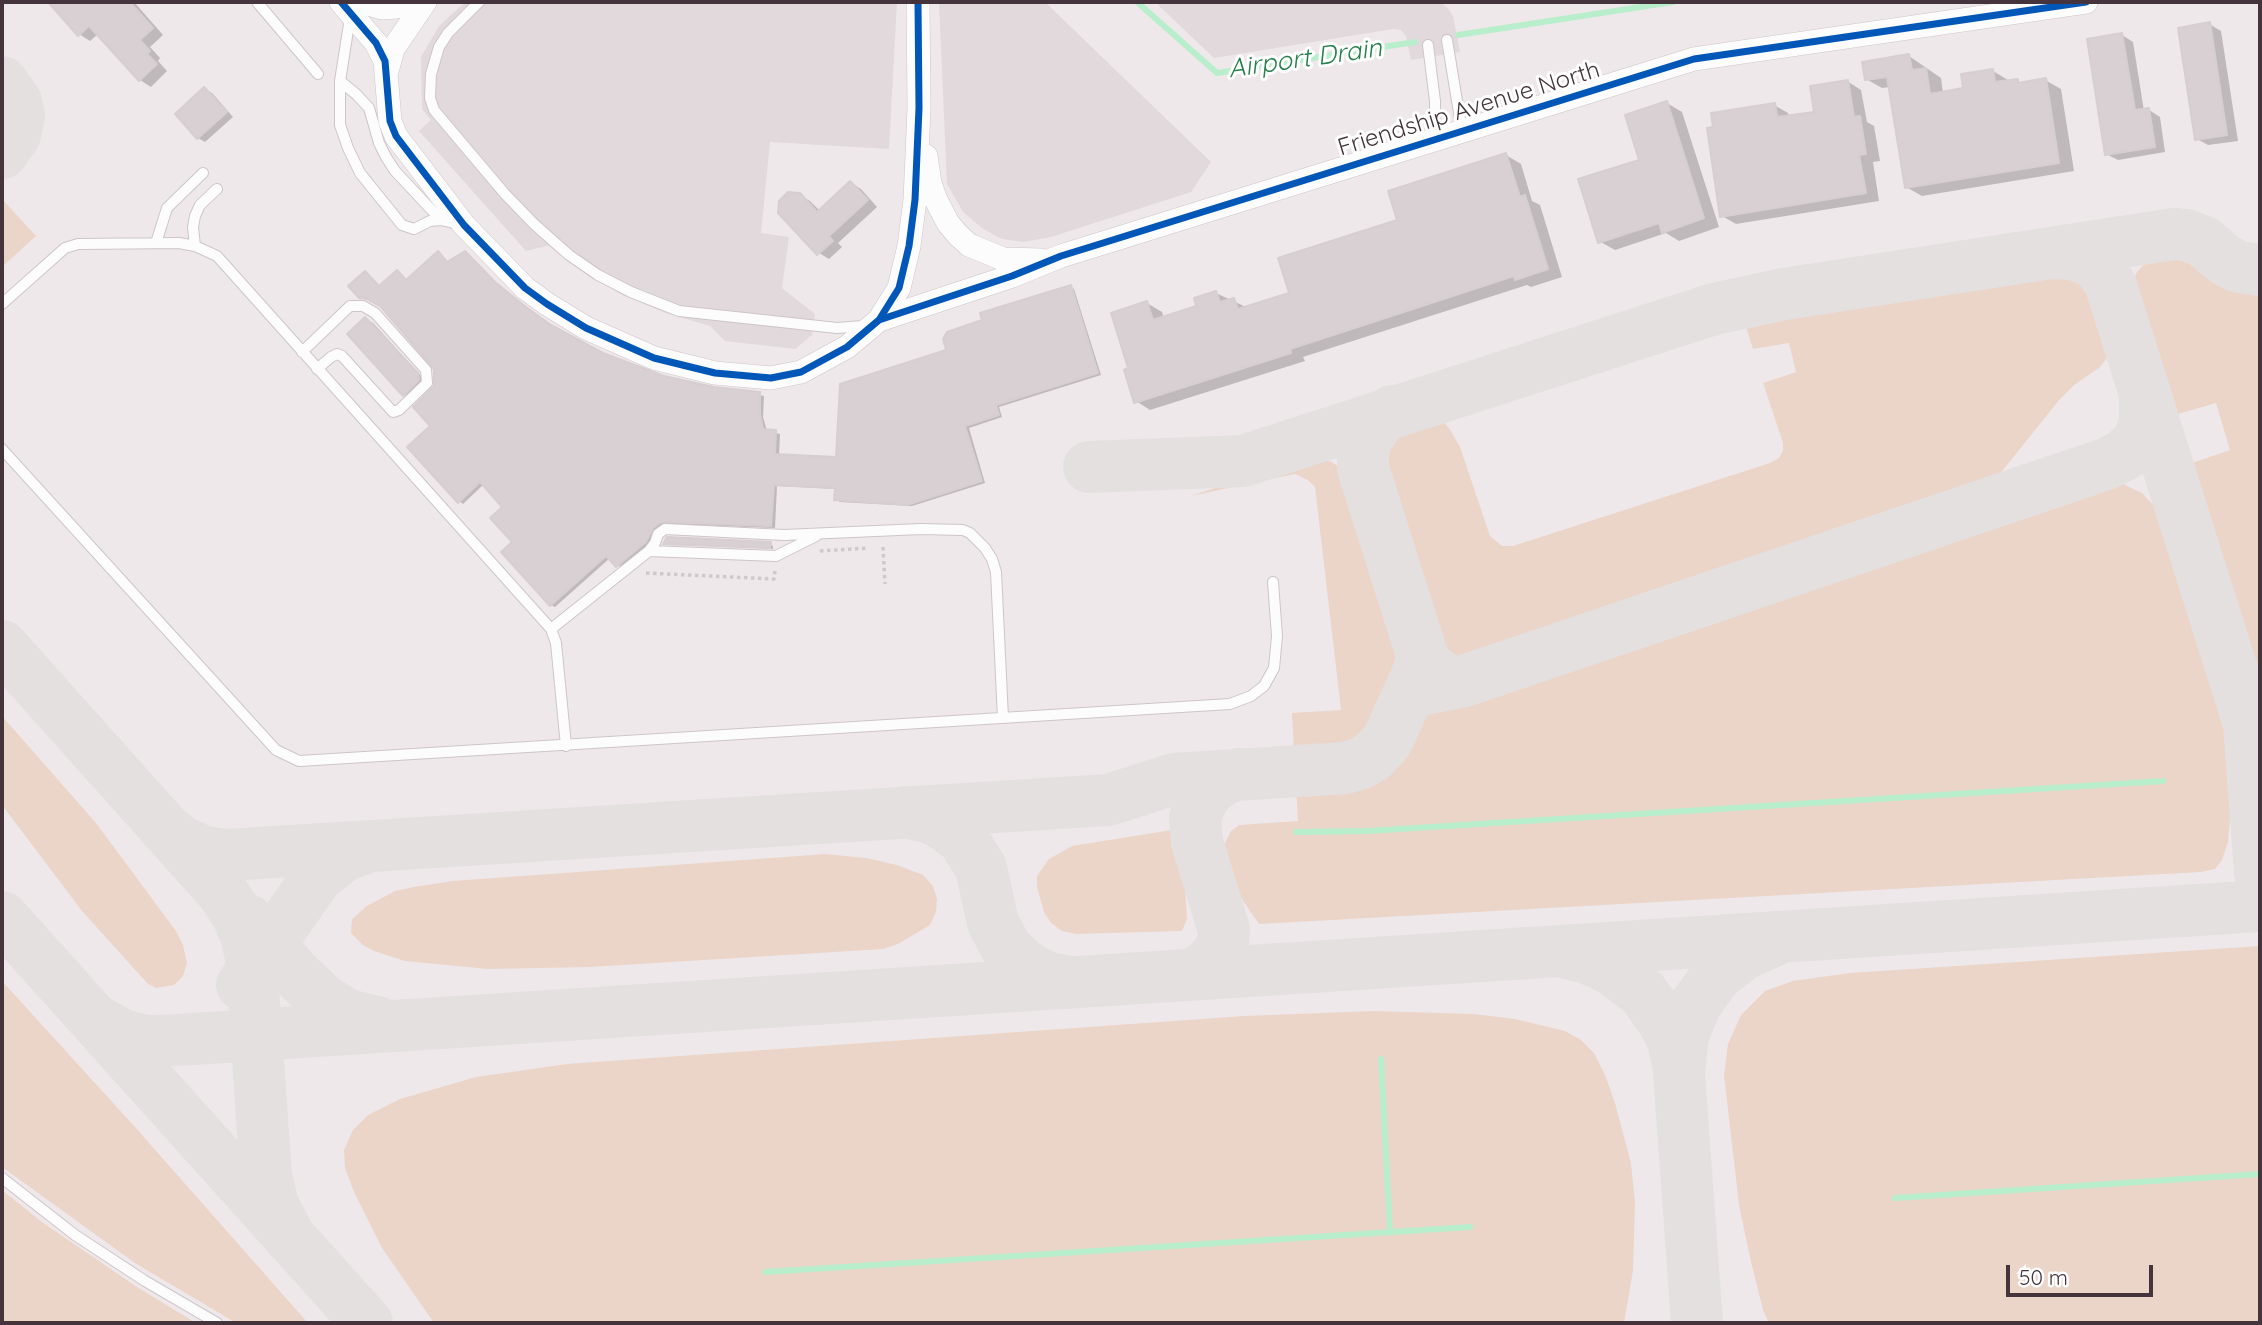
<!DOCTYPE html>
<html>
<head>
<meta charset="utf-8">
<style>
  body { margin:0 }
  #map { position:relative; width:2262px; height:1325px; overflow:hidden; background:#efe8ea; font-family:Quicksand,sans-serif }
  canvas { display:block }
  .frame { position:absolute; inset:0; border:4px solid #45343b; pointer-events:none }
  .scale { position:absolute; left:2006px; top:1265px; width:147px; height:32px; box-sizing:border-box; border:4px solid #45343b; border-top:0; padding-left:9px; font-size:21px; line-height:24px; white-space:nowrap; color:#45343b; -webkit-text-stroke:5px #fff; paint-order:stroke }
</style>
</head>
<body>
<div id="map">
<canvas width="2262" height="1325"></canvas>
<div class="frame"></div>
<div class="scale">50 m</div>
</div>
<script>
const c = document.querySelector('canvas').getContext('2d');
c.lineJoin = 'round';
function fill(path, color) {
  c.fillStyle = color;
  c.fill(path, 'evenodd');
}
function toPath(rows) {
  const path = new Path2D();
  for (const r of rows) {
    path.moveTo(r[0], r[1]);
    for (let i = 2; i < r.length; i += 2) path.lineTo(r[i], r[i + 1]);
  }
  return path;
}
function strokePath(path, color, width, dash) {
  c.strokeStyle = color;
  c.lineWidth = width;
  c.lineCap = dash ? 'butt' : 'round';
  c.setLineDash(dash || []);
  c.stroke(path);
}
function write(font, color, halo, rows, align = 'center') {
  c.font = font + ' Quicksand,sans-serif';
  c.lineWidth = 6;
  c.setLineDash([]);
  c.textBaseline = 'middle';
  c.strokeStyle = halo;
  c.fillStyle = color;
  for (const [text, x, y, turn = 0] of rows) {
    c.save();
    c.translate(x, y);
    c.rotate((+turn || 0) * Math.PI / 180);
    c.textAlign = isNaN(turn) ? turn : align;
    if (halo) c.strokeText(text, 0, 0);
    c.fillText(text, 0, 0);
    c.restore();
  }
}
const green = toPath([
  [2,199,36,236,2,267],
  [2164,251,2182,251,2199,259,2227,280,2260,287,2260,702,2186,465,2230,450,2216,403,2171,416,2131,296,2132,283,2137,272,2153,255],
  [2025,274,2061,274,2074,276,2085,281,2093,289,2109,351,2107,358,2099,368,2074,385,2060,399,1995,480,1975,495,1476,661,1451,659,1440,650,1380,470,1382,446,1397,427,1436,414,1449,428,1460,447,1490,536,1502,546,1513,546,1770,463,1779,458,1783,451,1783,443,1763,383,1796,372,1789,343,1753,349,1743,318],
  [1309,456,1320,457,1332,462,1344,471,1349,480,1402,641,1403,664,1380,715,1371,729,1360,740,1345,746,1294,752,1292,713,1341,710,1315,487,1308,480,1295,474,1191,496],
  [2105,482,2123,484,2142,493,2164,517,2172,535,2213,667,2230,748,2233,782,2228,842,2222,860,2215,869,2201,872,1259,924,1243,901,1224,860,1223,847,1231,831,1239,825,1298,821,1296,786,1341,784,1360,781,1378,775,1392,762,1402,748,1422,706,2085,486],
  [2,716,96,823,176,931,183,945,187,963,183,976,174,985,156,988,148,984,82,911,2,805],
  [1172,830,1185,887,1187,919,1182,931,1076,934,1062,931,1051,923,1044,912,1037,887,1037,876,1049,859,1072,846],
  [826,854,866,858,897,865,923,875,933,886,937,899,936,912,930,925,898,944,883,949,590,967,488,969,405,961,374,951,363,945,351,933,352,919,367,906,395,891,414,887,453,881],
  [2260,946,2260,1323,1769,1323,1763,1310,1751,1262,1739,1205,1724,1075,1728,1044,1741,1015,1765,991,1793,981,1850,973],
  [2,981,135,1127,308,1323,236,1323,135,1263,2,1167],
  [1374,1011,1473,1014,1515,1019,1565,1031,1581,1040,1594,1053,1605,1075,1615,1103,1631,1163,1635,1202,1633,1271,1624,1323,434,1323,382,1248,354,1192,345,1168,344,1150,353,1130,368,1115,400,1099,476,1077,567,1064,1244,1016],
  [2,1190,42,1222,137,1287,196,1323,2,1323]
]);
const parking = toPath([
  [465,2,897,2,889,149,770,142,761,233,789,237,782,288,815,314,812,335,795,349,725,341,710,326,666,313,622,295,580,270,551,245,526,251,419,131,431,120,422,109,421,57,439,26],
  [939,2,1045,2,1211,162,1191,192,1051,237,1023,242,1002,239,983,229,963,212,947,184],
  [1155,2,1440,2,1448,8,1453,16,1460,52,1411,60,1406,36,1401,30,1393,29,1214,58]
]);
const shadow = toPath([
  [52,2,134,2,163,35,150,47,160,58,158,61,167,71,151,87,140,80,98,34,90,41,79,34],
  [2209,24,2221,31,2238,141,2208,145,2197,139],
  [2122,35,2133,42,2144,111,2149,110,2160,117,2165,152,2118,160,2106,154],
  [1909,56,1941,78,1943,93,1965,89,1993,71,2008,80,2009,82,2017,81,2022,84,2045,80,2061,89,2074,171,1922,196,1906,187,1890,87,1882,88,1866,79],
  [1847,81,1861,90,1867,122,1874,126,1880,161,1873,162,1879,201,1736,224,1722,216,1774,105,1788,113,1789,117,1816,113],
  [205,89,212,93,233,117,205,142,198,138,177,114],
  [1667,103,1682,112,1719,227,1679,241,1666,233,1615,250,1599,241,1641,161],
  [1506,155,1521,164,1532,201,1540,205,1562,277,1531,287,1527,285,1303,357,1305,361,1150,410,1136,401,1131,370,1147,303,1162,312,1164,319,1198,308,1216,293,1248,308,1292,294,1399,221],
  [851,183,861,189,877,207,838,243,842,247,829,259,819,253,799,195,810,201,820,211],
  [442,256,449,263,469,256,499,286,531,312,555,329,602,355,664,378,764,396,763,417,767,431,780,434,779,456,838,459,948,351,1070,287,1074,289,1101,375,999,407,1002,417,969,428,985,483,912,506,840,502,836,499,836,489,777,486,775,528,666,524,657,530,650,544,622,568,610,558,555,607,551,605,514,542,505,507,484,484,463,504,459,501,433,426,436,387,434,365,382,306,360,297,365,273,380,287,397,272,407,281],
  [366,319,373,323,421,376,421,382,407,396,404,394],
  [666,543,770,544,773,546,773,549]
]);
const stream = toPath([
  [1137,2,1217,73,1415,42],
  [1458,35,1673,2],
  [1296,832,1367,831,2163,781],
  [1381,1059,1390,1232],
  [1895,1198,2260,1174],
  [765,1272,1470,1227]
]);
const taxiway = toPath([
  [2,82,16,102,19,116,15,135,2,153],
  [2052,253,2074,254,2093,262,2104,273,2111,286,2249,724,2260,873],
  [1392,411,1380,420,1367,438,1363,453,1363,468,1423,658,1430,669,1443,678],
  [1089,467,1243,461,1714,309,1784,294,2174,234,2186,235,2204,242,2225,260,2239,267,2260,270],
  [2,646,223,893,238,916,247,939,251,958,266,1176,273,1205,290,1238],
  [1408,697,1420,690,1464,681,2106,464,2124,455,2139,440,2145,422,2145,393],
  [905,812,928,817,941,823,963,839,981,868,993,923,1007,949,1023,964,1035,972,1049,978,1070,982],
  [168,831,180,841,204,852,227,855,1108,800,1174,779,1345,768,1359,764,1372,757,1387,741,1415,680,1421,665,1421,652],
  [2,917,367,1323],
  [248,920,295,973,323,1000,348,1015,380,1023],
  [1567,953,1587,958,1613,970,1643,993,1665,1024,1673,1041,1679,1069],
  [1190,975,1205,967,1217,955,1223,943,1224,930,1197,842,1195,818,1201,802,1210,789,1224,779,1239,774],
  [242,985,317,877,343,856,368,847],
  [94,1019,122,1035,145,1041,161,1041,2260,906],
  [1697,1323,1679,1073,1683,1035,1696,1004,1716,976,1742,955,1775,940]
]);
const building = toPath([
  [48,2,130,2,153,28,140,40,150,51,147,54,157,64,139,81,89,26,78,36,48,2],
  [2210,22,2227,135,2195,140,2178,28,2210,22],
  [2122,33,2135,110,2149,108,2155,147,2105,155,2087,39,2122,33],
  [1909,54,1912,70,1926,68,1930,94,1963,88,1961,74,1993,69,1995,82,2018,79,2018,83,2046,78,2059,163,1905,188,1887,77,1865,80,1862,62,1909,54],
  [1848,80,1854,117,1860,116,1866,154,1859,155,1866,193,1720,217,1707,128,1713,127,1711,113,1775,103,1777,117,1814,112,1810,86,1848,80],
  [204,87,227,112,197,139,175,114,204,87],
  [1667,101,1704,218,1662,233,1659,223,1598,243,1578,179,1639,160,1625,115,1667,101],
  [1506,153,1520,197,1525,195,1548,269,1515,280,1514,276,1290,349,1291,353,1134,403,1124,370,1128,368,1111,313,1147,301,1153,320,1196,306,1194,298,1216,291,1220,302,1234,298,1238,309,1289,293,1278,258,1397,220,1388,191,1506,153],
  [850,181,868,200,829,236,833,241,817,255,778,213,779,201,788,192,800,193,817,212,850,181],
  [438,251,447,262,465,251,495,282,526,307,551,325,603,353,664,376,714,387,760,392,760,414,763,429,776,430,775,454,836,457,840,384,946,350,943,339,947,332,982,320,980,313,1071,285,1098,373,996,405,999,415,965,426,982,481,907,505,834,500,835,488,774,485,771,526,661,522,653,528,646,542,616,567,606,556,550,606,501,552,512,542,490,518,502,507,480,482,458,503,407,447,430,426,413,407,434,386,434,369,381,307,367,299,359,298,348,286,365,271,379,286,397,270,406,280,438,251],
  [365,317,418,373,419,380,403,396,347,334,365,317],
  [667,537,771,542,770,548,663,544,667,537]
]);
const path = toPath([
  [883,547,885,584],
  [820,551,868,548],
  [646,573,774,579,775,571]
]);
const lane = toPath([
  [257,2,318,74],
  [479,2,448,33,439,47,431,74,430,98,434,110,505,194,534,224,569,255,598,275,631,292,679,311,837,328,863,326],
  [347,16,349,24,340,81,340,125,348,148,360,173,402,225,414,229,430,221,441,220,458,224],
  [1447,40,1462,131],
  [1428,45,1435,101,1435,139],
  [340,81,356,94,369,108,379,143,386,157,395,171,441,220],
  [156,243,167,208,203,173],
  [195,246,193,227,195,216,200,205,217,189],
  [2,304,65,248,78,244,179,243,195,246,217,256,551,629,556,643,566,746],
  [302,352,350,306,363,306,375,313,426,370,427,383,399,410,393,412,342,356,337,354,331,357,317,369],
  [2,449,276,750,299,761,1230,704,1251,696,1264,686,1274,668,1277,636,1273,582],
  [649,551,776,556,816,536],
  [551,629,649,551,655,543,658,534,665,529,784,535,921,529,963,530,970,533,985,548,992,559,996,572,1003,718],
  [2,1178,75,1235,145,1281,217,1323]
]);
const street = toPath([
  [341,2,376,43,385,61,390,121,396,136,464,225,525,288,547,304,586,328,654,358,715,373,771,378,801,372,847,347,879,320,899,288,909,246,915,200,919,108,918,2],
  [362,2,382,8,397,7,416,2],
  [386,75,393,49,425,2],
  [926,156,930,183,936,200,948,223,958,235,969,245,1003,259,1041,260],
  [879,320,1012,276,1061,256,1103,243,1694,59,2086,2]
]);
const cycleway = toPath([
  [341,2,376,43,385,61,390,121,396,136,464,225,525,288,547,304,586,328,654,358,715,373,771,378,801,372,847,347,879,320,899,288,909,246,915,200,919,108,918,2],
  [879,320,1012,276,1061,256,1103,243,1694,59,2086,2]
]);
const streetNames = [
  ["Friendship Avenue North",1469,109,-17]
];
const waterNames = [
  ["Airport Drain",1305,59,-8]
];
fill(green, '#ebd5c8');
fill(parking, '#e1d9dc');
fill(shadow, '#0003');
strokePath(stream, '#b8eecc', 6);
strokePath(taxiway, '#e4e0e0', 52);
fill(building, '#d9d0d3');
strokePath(building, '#d7ced1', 2);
strokePath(lane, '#cdc5c8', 12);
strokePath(street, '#cdc5c8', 24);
strokePath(path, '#d0c9cc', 3.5, [3.5, 3.5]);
strokePath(lane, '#fdfcfc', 10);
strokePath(street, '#fdfcfc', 23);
strokePath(cycleway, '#0057b8', 7);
write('24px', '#45343b', '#fff', streetNames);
write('italic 26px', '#25804a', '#fff', waterNames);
</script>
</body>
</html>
